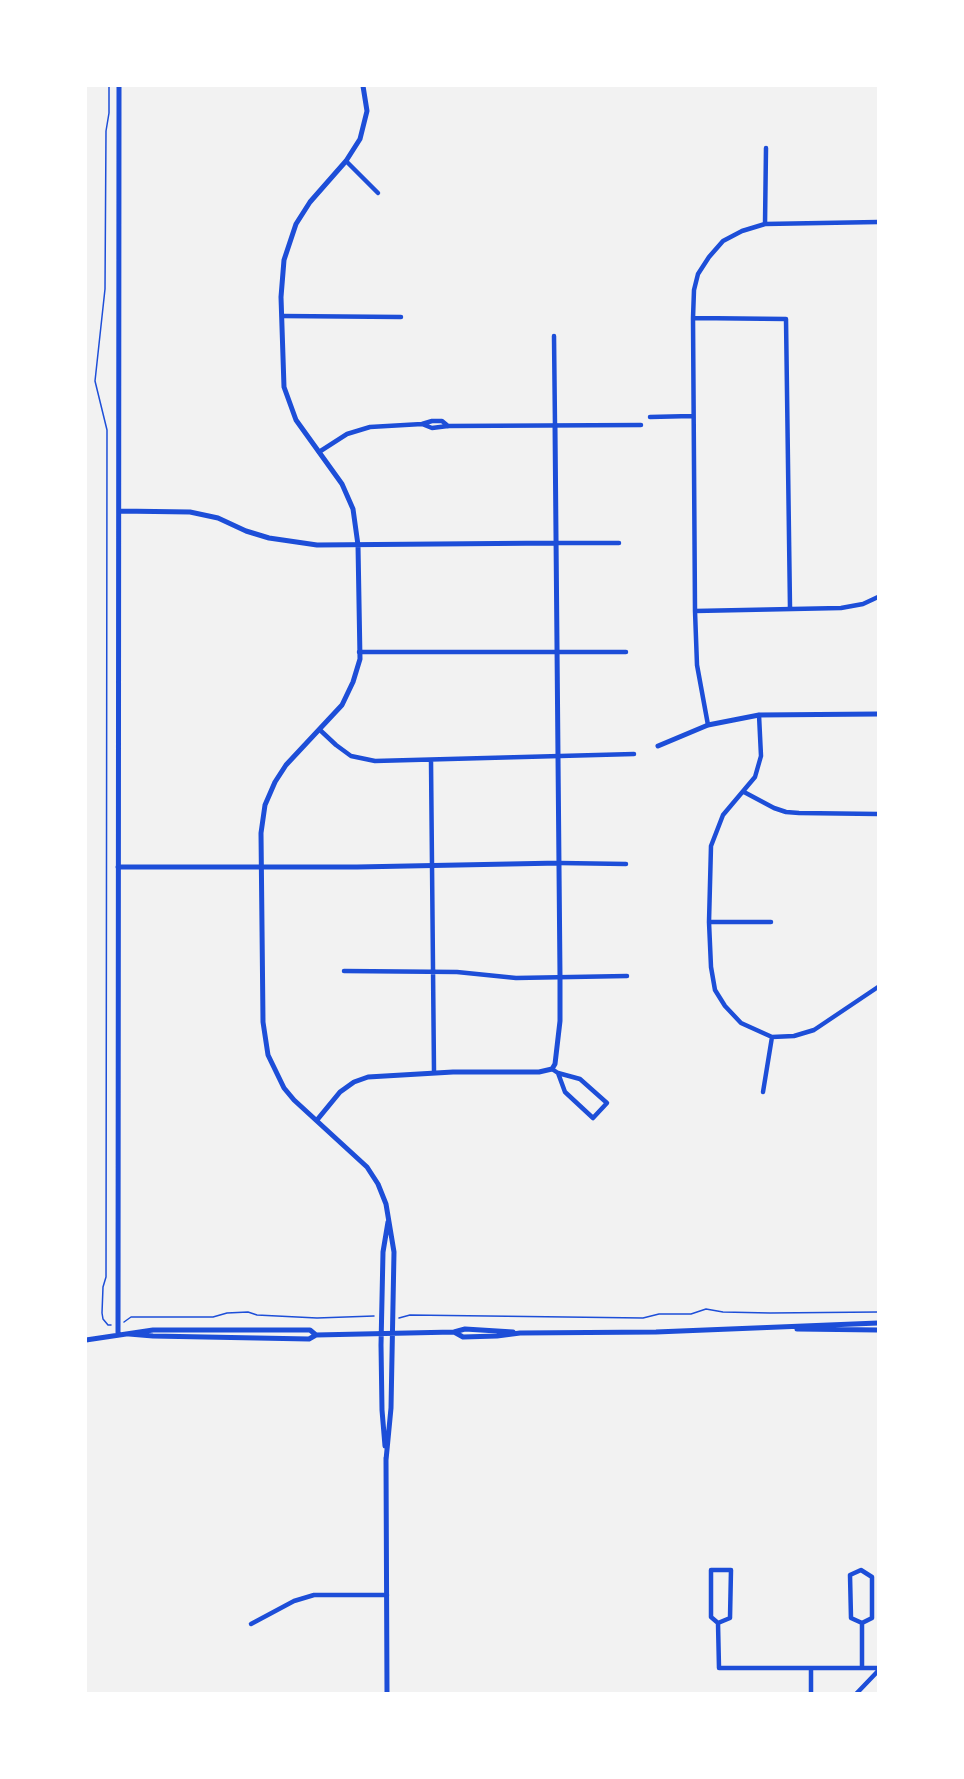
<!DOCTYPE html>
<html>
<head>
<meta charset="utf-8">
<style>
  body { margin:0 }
  #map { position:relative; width:964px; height:1779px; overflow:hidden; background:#f2f2f2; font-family:Ubuntu,sans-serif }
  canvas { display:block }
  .frame { position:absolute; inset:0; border:87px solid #fff; pointer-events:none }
</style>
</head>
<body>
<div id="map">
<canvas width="964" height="1779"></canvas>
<div class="frame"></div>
</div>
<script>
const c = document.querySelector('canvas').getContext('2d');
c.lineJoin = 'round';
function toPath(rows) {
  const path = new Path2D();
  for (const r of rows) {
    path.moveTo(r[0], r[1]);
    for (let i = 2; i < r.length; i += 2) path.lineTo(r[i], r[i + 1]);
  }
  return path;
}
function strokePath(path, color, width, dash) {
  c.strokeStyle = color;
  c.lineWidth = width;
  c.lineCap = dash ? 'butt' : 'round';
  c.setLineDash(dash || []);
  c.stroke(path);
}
const path = toPath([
  [109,86,109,113,106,131,105,289,95,381,107,430,106,1277,103,1287,102,1313,103,1319,108,1325,111,1325],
  [399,1318,410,1315,643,1318,659,1314,691,1314,706,1309,723,1312,770,1313,878,1312],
  [124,1322,131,1317,213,1317,227,1313,248,1312,257,1315,317,1318,374,1316]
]);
const minor = toPath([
  [346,161,378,193],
  [765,224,766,148],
  [282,316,401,317],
  [693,318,786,319,790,608],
  [554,336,555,426],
  [650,417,692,416],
  [422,424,432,428,448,426,641,425],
  [319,452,347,434,370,427,422,424,432,421,442,421,448,426],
  [556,543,619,543],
  [695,611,841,608,863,604,878,597],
  [359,652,626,652],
  [759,715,761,756,755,777,723,815,711,846,709,922,711,967,715,990,725,1006,741,1023,772,1037,794,1036,814,1030,878,987],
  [708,725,697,665,695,611,693,318,694,290,698,274,709,257,723,241,742,231,765,224,878,222],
  [320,730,336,745,351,756,375,761,634,754],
  [431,761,434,1072],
  [744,792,774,808,786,812,799,813,878,814],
  [560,863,626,864],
  [709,922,771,922],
  [344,971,457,972,516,978,627,976],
  [552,1069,558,1073,580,1079,607,1103,593,1118,565,1092,558,1073],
  [763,1092,772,1037],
  [718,1623,730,1618,731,1570,711,1570,711,1617,718,1623,719,1668,878,1668],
  [251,1624,294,1601,314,1595,387,1595],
  [862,1668,862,1623,851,1618,850,1575,861,1570,872,1577,872,1618,862,1623],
  [811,1694,811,1668],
  [856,1694,878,1671]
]);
const tertiary = toPath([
  [363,86,367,111,360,139,346,161,310,202,296,224,284,260,281,297,284,387,296,420,342,484,353,509,358,545,360,659,353,682,342,705,286,765,275,782,265,805,261,833,263,1022,268,1055,284,1088,294,1100,367,1167,378,1184,386,1204,394,1252,391,1408,386,1460],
  [119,511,190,512,218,518,246,531,269,538,317,545,556,543],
  [658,746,708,725,759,715,878,714],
  [118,867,357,867,560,863],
  [317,1120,340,1092,354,1082,368,1077,453,1072,539,1072,552,1069,555,1064,560,1021,560,976,555,426],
  [797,1329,878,1330],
  [454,1332,463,1337,497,1336,520,1333,656,1332,878,1323],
  [118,1334,119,86],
  [129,1334,153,1336,309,1339,316,1335,454,1332,465,1329,513,1332],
  [86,1340,153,1330,310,1330,316,1335],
  [385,1446,382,1410,381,1345,383,1252,388,1222],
  [386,1458,387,1694]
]);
strokePath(path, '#1d4ed8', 1.5);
strokePath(minor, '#1d4ed8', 4.5);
strokePath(tertiary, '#1d4ed8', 5);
</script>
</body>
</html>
